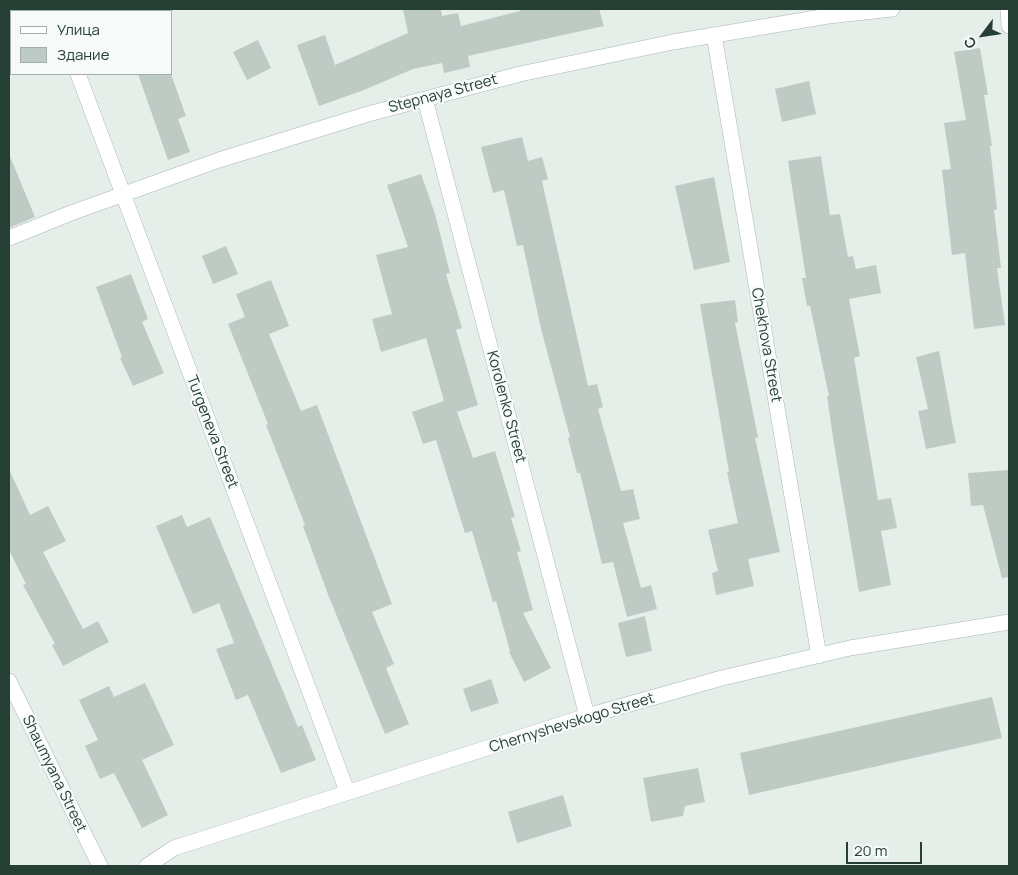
<!DOCTYPE html>
<html>
<head>
<meta charset="utf-8">
<style>
  body { margin:0 }
  #map { position:relative; width:1018px; height:875px; overflow:hidden; background:#e6eee9; font-family:Manrope,sans-serif }
  canvas { display:block }
  .frame { position:absolute; inset:0; border:10px solid #253f35; pointer-events:none }
  .legend { position:absolute; left:10px; top:10px; width:162px; height:65px; box-sizing:border-box; background:#f6faf8; border:1px solid #a2afaa; margin:0; padding:6px 9px; list-style:none; font-size:15px; color:#253f35 }
  .legend li { display:flex; align-items:center; gap:10px; height:25px }
  .legend b { width:25px; border:1px solid #a2afaa }
  .north { position:absolute; left:958px; top:10px; width:50px; height:50px; -webkit-text-stroke:4px #f6faf8; paint-order:stroke; rotate:239deg; font-size:14px; font-weight:700; line-height:20px; text-align:center; color:#253f35 }
  .north::after { content:''; display:block; margin:auto; width:18px; height:22px; background:#253f35; clip-path:polygon(50% 0,100% 100%,50% 72%,0 100%) }
  .scale { position:absolute; left:846px; top:842px; width:76px; height:22px; box-sizing:border-box; border:2px solid #253f35; border-top:0; padding-left:6px; font-size:15px; line-height:18px; white-space:nowrap; color:#253f35; -webkit-text-stroke:4px #f6faf8; paint-order:stroke }
</style>
</head>
<body>
<div id="map">
<canvas width="1018" height="875"></canvas>
<div class="frame"></div>
<ul class="legend">
<li><b style="height:6px;background:#fff"></b>Улица</li>
<li><b style="height:14px;background:#becbc5"></b>Здание</li>
</ul>
<div class="north">С</div>
<div class="scale">20 m</div>
</div>
<script>
const c = document.querySelector('canvas').getContext('2d');
c.lineJoin = 'round';
function fill(path, color) {
  c.fillStyle = color;
  c.fill(path, 'evenodd');
}
function toPath(rows) {
  const path = new Path2D();
  for (const r of rows) {
    path.moveTo(r[0], r[1]);
    for (let i = 2; i < r.length; i += 2) path.lineTo(r[i], r[i + 1]);
  }
  return path;
}
function strokePath(path, color, width, dash) {
  c.strokeStyle = color;
  c.lineWidth = width;
  c.lineCap = dash ? 'butt' : 'round';
  c.setLineDash(dash || []);
  c.stroke(path);
}
function write(font, color, halo, rows, align = 'center') {
  c.font = font + ' Manrope,sans-serif';
  c.lineWidth = 4.5;
  c.setLineDash([]);
  c.textBaseline = 'middle';
  c.strokeStyle = halo;
  c.fillStyle = color;
  for (const [text, x, y, turn = 0] of rows) {
    c.save();
    c.translate(x, y);
    c.rotate((+turn || 0) * Math.PI / 180);
    c.textAlign = isNaN(turn) ? turn : align;
    if (halo) c.strokeText(text, 0, 0);
    c.fillText(text, 0, 0);
    c.restore();
  }
}
const building = toPath([
  [403,9,441,9,442,16,458,13,461,26,520,11,519,9,599,9,604,26,468,56,470,67,444,73,442,63,413,69,364,90,319,106,297,45,325,35,335,65,408,33],
  [258,40,271,68,247,80,233,52],
  [980,48,988,95,984,95,992,146,990,146,997,209,994,210,1001,268,997,268,1005,325,974,329,965,253,952,255,942,170,951,169,944,123,966,120,954,52],
  [138,74,171,74,186,116,178,119,190,152,168,160],
  [809,81,816,114,782,122,775,89],
  [522,137,528,161,542,157,548,179,542,181,588,386,597,384,603,407,598,409,621,491,633,489,640,519,623,523,641,588,651,585,657,609,627,617,613,562,602,564,580,473,577,473,568,438,570,437,541,329,523,245,517,246,504,190,493,193,481,147],
  [9,154,35,217,9,228],
  [821,156,830,215,840,214,848,257,853,256,856,269,876,265,881,293,849,299,860,356,854,358,878,500,891,498,897,528,881,531,891,585,859,592,834,444,827,396,829,396,810,306,807,306,802,278,806,278,788,161],
  [421,174,435,214,450,273,446,274,462,328,456,330,478,405,457,412,473,458,495,451,515,517,511,518,521,551,517,552,533,610,523,613,551,668,524,682,509,652,510,651,496,601,493,602,472,531,465,533,436,440,423,444,412,412,444,401,426,338,381,352,372,319,392,314,376,255,408,247,387,185],
  [714,177,730,262,694,270,675,186],
  [226,246,238,274,213,284,202,256],
  [131,274,148,319,142,322,164,373,133,386,120,358,122,357,96,287],
  [271,280,289,326,269,334,301,411,317,405,392,604,372,612,394,664,386,668,409,724,385,734,329,597,303,526,305,525,266,425,268,424,228,324,245,317,236,294],
  [735,300,738,322,735,323,758,437,755,438,780,552,748,559,754,586,716,595,712,573,718,571,708,530,738,523,727,472,729,472,700,304],
  [939,351,956,443,926,449,918,411,928,409,916,357],
  [9,469,30,515,48,506,66,541,43,552,83,629,98,621,109,642,63,666,52,645,55,644,23,585,26,584,9,550],
  [1009,470,1009,577,1002,578,983,505,971,506,968,473],
  [182,515,187,527,210,517,298,727,302,725,316,760,281,773,248,695,236,700,216,649,234,643,219,603,193,614,156,526],
  [645,616,652,651,626,657,618,623],
  [491,679,499,703,471,712,463,689],
  [145,683,174,745,142,760,168,815,142,828,114,773,100,779,85,746,98,740,79,700,109,686,114,697],
  [992,697,1002,738,749,795,740,753],
  [698,768,705,802,685,806,683,816,651,822,643,778],
  [563,795,572,826,517,843,508,812]
]);
const minor = toPath([
  [54,9,54,11],
  [1008,9,1009,26],
  [714,35,819,656],
  [78,74,347,791],
  [425,99,587,716],
  [9,238,71,213,219,160,368,114,520,74,673,42,828,16,892,9],
  [9,681,100,866],
  [147,866,174,848,587,716,722,678,850,648,1009,622]
]);
const streetNames = [
  ["Stepnaya Street",443,94,-15],
  ["Chekhova Street",766,345,80],
  ["Korolenko Street",506,407,75],
  ["Turgeneva Street",212,432,69],
  ["Chernyshevskogo Street",572,723,-17],
  ["Shaumyana Street",54,774,64]
];
fill(building, '#becbc5');
strokePath(minor, '#a8b6af', 16);
strokePath(minor, '#fff', 15);
write('15px', '#253f35', '#f6faf8', streetNames);
</script>
</body>
</html>
